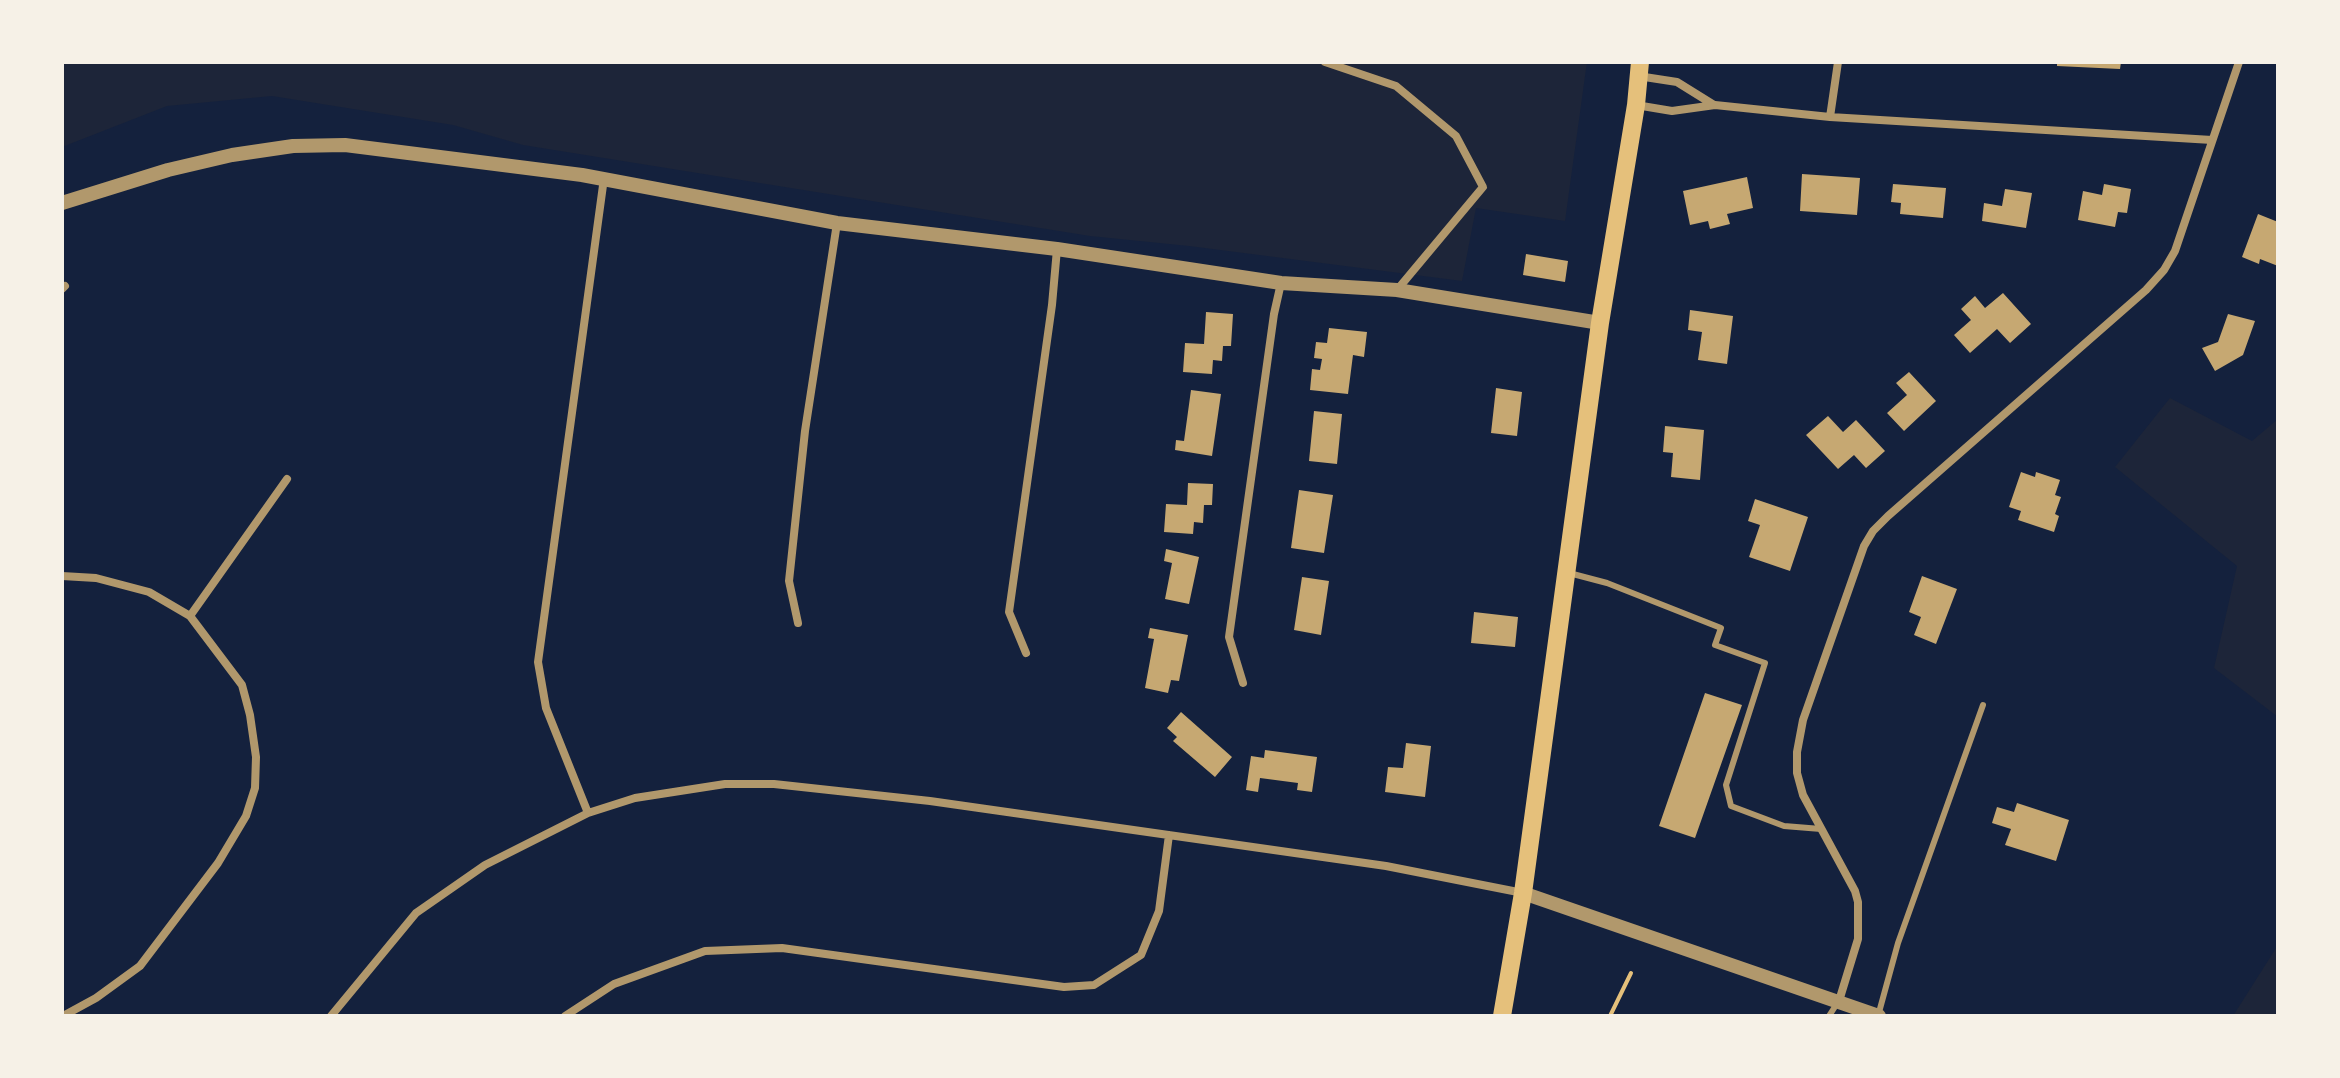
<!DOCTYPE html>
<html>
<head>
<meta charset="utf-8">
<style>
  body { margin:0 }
  #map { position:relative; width:2340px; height:1078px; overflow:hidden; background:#14213d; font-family:Mulish,sans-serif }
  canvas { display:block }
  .frame { position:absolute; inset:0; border:64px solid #f6f1e7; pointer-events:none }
</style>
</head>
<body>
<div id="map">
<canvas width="2340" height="1078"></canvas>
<div class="frame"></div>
</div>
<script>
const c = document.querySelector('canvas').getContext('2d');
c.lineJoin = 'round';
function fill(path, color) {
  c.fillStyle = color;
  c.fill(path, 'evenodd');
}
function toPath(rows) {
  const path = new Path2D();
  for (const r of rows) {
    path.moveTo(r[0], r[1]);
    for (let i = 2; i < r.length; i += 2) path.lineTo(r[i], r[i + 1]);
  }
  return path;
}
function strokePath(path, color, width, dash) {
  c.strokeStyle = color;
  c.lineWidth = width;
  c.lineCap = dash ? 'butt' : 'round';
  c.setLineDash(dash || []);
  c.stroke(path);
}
const green = toPath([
  [62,62,1587,62,1565,221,1476,208,1462,281,1189,246,1090,236,523,145,453,125,272,96,167,106,62,147],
  [2170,398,2252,441,2278,419,2278,717,2214,668,2237,566,2115,467],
  [2278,945,2278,1016,2233,1016]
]);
const building = toPath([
  [2057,62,2121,62,2120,69,2057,66],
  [1802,174,1860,178,1857,215,1800,211],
  [1747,177,1753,208,1727,214,1730,224,1710,229,1708,221,1690,225,1683,191],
  [1893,184,1946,188,1943,218,1900,214,1901,203,1891,202],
  [2104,184,2131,189,2127,213,2118,212,2115,227,2078,220,2083,191,2102,195],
  [2005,189,2032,193,2026,228,1982,221,1984,203,2002,206],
  [2258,214,2278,222,2278,266,2260,259,2259,264,2242,257],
  [1526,254,1568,261,1565,282,1523,275],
  [2003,293,2031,324,2010,343,1997,329,1970,353,1954,335,1971,320,1961,309,1975,296,1985,308],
  [1690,310,1733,316,1727,364,1698,360,1702,332,1688,330],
  [1206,312,1233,314,1231,346,1223,346,1222,361,1213,360,1212,374,1183,372,1185,343,1204,344],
  [2228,314,2255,321,2243,355,2215,371,2202,348,2218,342],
  [1329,328,1367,332,1364,357,1353,355,1348,394,1310,390,1312,369,1320,370,1322,359,1314,358,1316,342,1327,343],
  [1909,372,1936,401,1904,431,1887,413,1907,395,1896,383],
  [1496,388,1522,392,1517,436,1491,433],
  [1191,390,1221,394,1212,456,1175,450,1176,440,1184,441],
  [1314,411,1342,414,1337,464,1309,461],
  [1828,416,1843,432,1856,420,1885,451,1866,468,1854,455,1838,469,1806,435],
  [1665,426,1704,430,1700,480,1671,477,1673,453,1663,452],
  [2021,472,2035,477,2036,472,2060,480,2055,495,2061,497,2055,514,2059,516,2054,532,2018,520,2021,511,2009,507],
  [1188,483,1213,484,1212,505,1204,505,1203,523,1194,522,1193,534,1164,532,1166,504,1187,505],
  [1299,490,1333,495,1324,553,1291,548],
  [1755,499,1808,517,1790,571,1749,557,1760,525,1748,521],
  [1166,549,1199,557,1189,604,1165,599,1172,563,1164,561],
  [1922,576,1957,589,1936,644,1914,635,1921,617,1909,612],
  [1302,577,1329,581,1321,635,1294,630],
  [1474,612,1518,617,1515,647,1471,643],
  [1150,628,1188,635,1179,681,1171,680,1168,693,1145,688,1154,639,1148,638],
  [1705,693,1742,705,1695,838,1659,826],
  [1181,712,1232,757,1215,777,1173,741,1177,737,1167,728],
  [1406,743,1431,746,1425,797,1385,792,1388,767,1403,768],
  [1265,750,1317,757,1312,792,1297,790,1298,783,1260,778,1258,792,1246,790,1251,756,1264,758],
  [2017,803,2069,820,2056,861,2005,845,2011,829,1992,823,1997,807,2014,812]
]);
const path = toPath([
  [1610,1016,1631,973]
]);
const service = toPath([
  [1569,573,1607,583,1721,628,1715,645,1765,663,1726,785,1731,806,1784,826,1821,829],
  [1829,1016,1838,1002],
  [1878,1016,1898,943,1983,705]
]);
const minor = toPath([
  [1325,62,1396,86,1456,136,1483,187,1397,290],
  [1638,76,1677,82,1714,105],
  [1636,105,1672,111,1715,105,1830,117,2212,140],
  [1830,117,1838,62],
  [62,289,65,286],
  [62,576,96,578,149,592,190,616,242,685,250,715,256,757,255,788,246,816,218,863,140,966,96,998,63,1016],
  [190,616,287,479],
  [798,623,789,581,805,431,837,223],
  [1026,653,1009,612,1052,305,1057,249],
  [1243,683,1229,637,1274,314,1281,283],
  [588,813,546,708,538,662,604,178],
  [1839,1001,1858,939,1858,902,1855,891,1803,795,1797,773,1797,752,1803,720,1864,546,1873,531,1888,516,2146,290,2164,270,2175,251,2239,62],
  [331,1016,416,913,485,865,588,813,635,798,725,784,774,784,930,801,1386,866,1523,893],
  [565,1016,614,984,705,951,782,948,1064,987,1094,985,1141,955,1159,911,1169,835]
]);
const tertiary = toPath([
  [62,203,168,170,232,155,293,146,345,145,582,175,837,223,1057,249,1281,283,1397,290,1600,323],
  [1523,893,1879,1016]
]);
const primary = toPath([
  [1502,1016,1523,893,1600,323,1636,105,1640,62]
]);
fill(green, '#1d2539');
fill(building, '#c6a872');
strokePath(path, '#e5c07b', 4);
strokePath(service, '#b1986c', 6);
strokePath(minor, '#b1986c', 8);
strokePath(tertiary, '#b1986c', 14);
strokePath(primary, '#e5c07b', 18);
</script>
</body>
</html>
